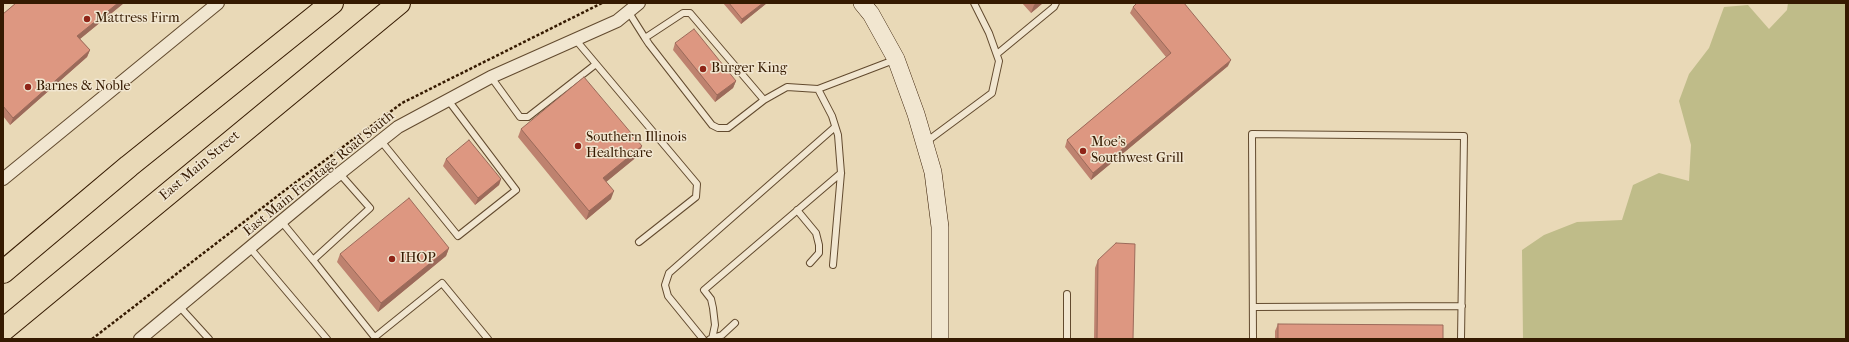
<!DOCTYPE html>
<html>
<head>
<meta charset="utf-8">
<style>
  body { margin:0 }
  #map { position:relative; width:1849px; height:342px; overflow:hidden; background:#e9d9b7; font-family:"IM FELL French Canon",serif }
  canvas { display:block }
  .frame { position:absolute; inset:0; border:4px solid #351a01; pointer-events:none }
</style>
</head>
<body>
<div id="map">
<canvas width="1849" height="342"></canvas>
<div class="frame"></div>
</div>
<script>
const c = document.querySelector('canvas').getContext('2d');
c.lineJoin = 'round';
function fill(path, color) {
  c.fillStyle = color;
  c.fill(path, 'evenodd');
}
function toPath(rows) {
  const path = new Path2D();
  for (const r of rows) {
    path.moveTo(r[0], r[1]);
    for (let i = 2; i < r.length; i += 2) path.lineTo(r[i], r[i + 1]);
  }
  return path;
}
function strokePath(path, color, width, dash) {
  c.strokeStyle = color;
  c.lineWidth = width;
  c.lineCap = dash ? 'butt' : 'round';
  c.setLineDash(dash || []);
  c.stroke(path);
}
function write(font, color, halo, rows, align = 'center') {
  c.font = font + ' "IM FELL French Canon",serif';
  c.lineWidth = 3;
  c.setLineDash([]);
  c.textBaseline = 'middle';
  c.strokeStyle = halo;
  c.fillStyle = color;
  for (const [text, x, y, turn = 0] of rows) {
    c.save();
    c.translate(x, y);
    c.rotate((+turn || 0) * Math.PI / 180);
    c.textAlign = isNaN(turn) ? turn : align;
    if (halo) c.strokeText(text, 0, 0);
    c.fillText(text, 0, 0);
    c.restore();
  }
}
const green = toPath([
  [1788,3,1846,3,1846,339,1523,339,1522,250,1544,235,1577,222,1622,220,1633,185,1659,173,1689,181,1691,145,1679,101,1689,74,1709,48,1724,7,1748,5,1769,29,1787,10]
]);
const path = toPath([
  [92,339,288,188,402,103,602,3]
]);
const lane = toPath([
  [628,11,645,38,649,44,712,125,718,128,728,128,764,100,690,13,683,13,645,38],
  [575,39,697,184,696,197,639,242],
  [997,54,1054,7,1056,3],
  [491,77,520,117,528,117,596,64],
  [818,89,832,116,838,135,841,173,833,265],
  [764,100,787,87,818,89,894,60],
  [381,141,458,236,516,190,448,100],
  [926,142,992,93,999,61,989,33,974,3],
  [797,210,816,233,819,245,819,253,810,263],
  [281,221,313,260,370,208,340,174],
  [250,248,327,339],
  [313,260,376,339],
  [179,306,209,339],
  [1253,307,1462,306],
  [375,337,442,283,488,339],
  [703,339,668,296,665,285,669,273,835,127],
  [710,339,722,335,735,323],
  [712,339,715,325,713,308,711,299,704,290,841,173],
  [1067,339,1067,294],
  [1253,339,1252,134,1464,136,1461,339]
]);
const street = toPath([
  [3,179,218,3],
  [140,339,325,185,398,127,491,77,617,21,639,3]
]);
const secondary = toPath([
  [862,3,871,14,896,59,916,114,933,172,940,227,940,339]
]);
const highway = toPath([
  [3,272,129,166,332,3],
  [3,330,399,3]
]);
const wall = toPath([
  [16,3,124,3,80,39,90,50,87,57,10,125,3,116,3,14],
  [723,3,767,3,741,24],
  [1022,3,1043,3,1031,13],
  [1133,7,1228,66,1091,180,1065,147,1067,140,1166,57,1130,13],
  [675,43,736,81,733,88,715,102,673,50],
  [521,129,639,155,606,182,611,199,586,220,518,137],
  [446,159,501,179,499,185,475,205,443,166],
  [449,248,446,256,378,312,337,262,340,254],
  [1098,260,1133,339,1094,339,1095,268],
  [1278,324,1443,339,1275,339,1275,331]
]);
const shadedWall = toPath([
  [118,3,124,3,75,43,77,36],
  [763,3,767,3,741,24,742,19],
  [1036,3,1043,3,1031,13,1034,5],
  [90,50,87,57,10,125,13,118],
  [1231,60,1228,66,1091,180,1093,173],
  [736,81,733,88,715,102,717,95],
  [642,146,639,155,600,187,603,178],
  [501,179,499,185,475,205,478,198],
  [614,191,611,199,586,220,589,211],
  [449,248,446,256,378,312,381,303]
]);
const building = toPath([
  [16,3,118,3,77,36,90,50,13,118,3,106,3,14,16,3],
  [729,3,763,3,742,19,729,3],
  [1137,3,1184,3,1231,60,1093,173,1067,140,1171,53,1133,7,1137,3],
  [694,29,736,81,717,95,675,43,694,29],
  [584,77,642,146,603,178,614,191,589,211,521,129,584,77],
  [469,140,501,179,478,198,446,159,469,140],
  [409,198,449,248,381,303,340,254,409,198],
  [1116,243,1135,244,1133,339,1097,339,1098,260,1116,243],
  [1278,324,1443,325,1443,339,1278,339,1278,324]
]);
const markers = [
  [87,19,4,"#8f2418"],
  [703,69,4,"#8f2418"],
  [28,87,4,"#8f2418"],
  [578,146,4,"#8f2418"],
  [1083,151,4,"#8f2418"],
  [392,259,4,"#8f2418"]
];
const poiNames = [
  ["Mattress Firm",95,19],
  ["Burger King",711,69],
  ["Barnes & Noble",36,87],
  ["Southern Illinois",586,138],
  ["Healthcare",586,154],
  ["Moe's",1091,143],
  ["Southwest Grill",1091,159],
  ["IHOP",400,259]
];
const streetNames = [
  ["East Main Street",200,166,-40],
  ["East Main Frontage Road South",319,174,-39]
];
fill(green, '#bfbc89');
strokePath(lane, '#624a2e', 8);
strokePath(street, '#624a2e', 14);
strokePath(secondary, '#351a01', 18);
strokePath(highway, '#351a01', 24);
strokePath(path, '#351a01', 2.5, [3, 2]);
strokePath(lane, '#f1e6d0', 6);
strokePath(street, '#f1e6d0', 12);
strokePath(secondary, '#f1e6d0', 17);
strokePath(highway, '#e9d9b7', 22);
fill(wall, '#be826f');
fill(shadedWall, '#9b6a5a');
fill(building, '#dd9781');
strokePath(building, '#9b6a5a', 1);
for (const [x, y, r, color] of markers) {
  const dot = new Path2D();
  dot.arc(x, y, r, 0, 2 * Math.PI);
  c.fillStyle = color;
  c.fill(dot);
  strokePath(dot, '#f1e6d0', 1.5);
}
write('14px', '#351a01', '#f1e6d0', poiNames, 'left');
write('14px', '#351a01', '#f1e6d0', streetNames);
</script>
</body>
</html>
